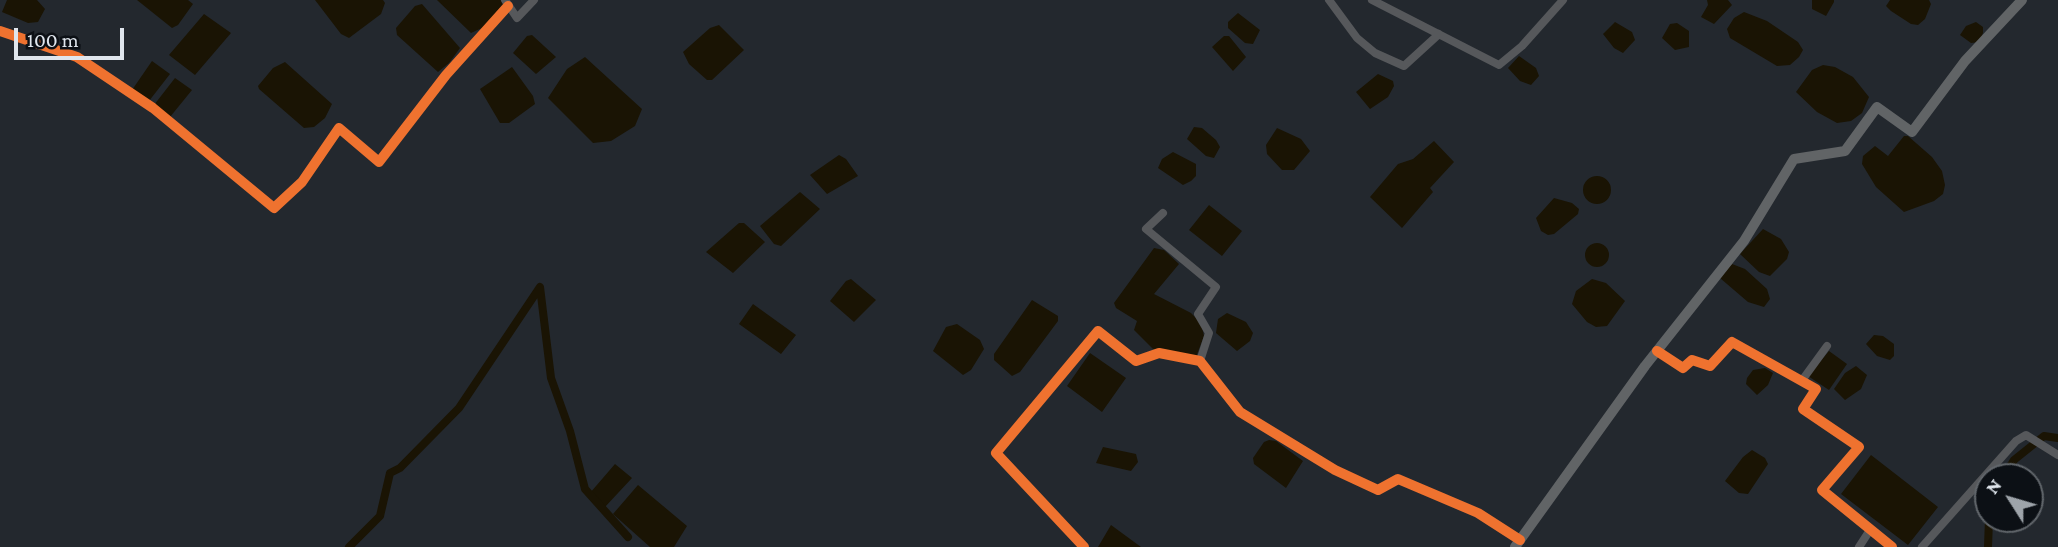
<!DOCTYPE html>
<html>
<head>
<meta charset="utf-8">
<style>
  body { margin:0 }
  #map { position:relative; width:2058px; height:547px; overflow:hidden; background:#23282e; font-family:"Crimson Pro",serif }
  canvas { display:block }
  .north { position:absolute; left:1974px; top:463px; width:70px; height:70px; box-sizing:border-box; background:#0c1015; border:2px solid #61666b; border-radius:50%; rotate:307deg; font-size:19px; font-weight:700; line-height:28px; text-align:center; color:#e0e6ed }
  .north::after { content:''; display:block; margin:auto; width:24px; height:32px; background:#9ea4aa; clip-path:polygon(50% 0,100% 100%,50% 72%,0 100%) }
  .scale { position:absolute; left:14px; top:28px; width:110px; height:32px; box-sizing:border-box; border:4px solid #e0e6ed; border-top:0; padding-left:9px; font-size:21px; line-height:24px; white-space:nowrap; color:#e0e6ed; -webkit-text-stroke:5px #0c1015; paint-order:stroke }
</style>
</head>
<body>
<div id="map">
<canvas width="2058" height="547"></canvas>
<div class="north">N</div>
<div class="scale">100 m</div>
</div>
<script>
const c = document.querySelector('canvas').getContext('2d');
c.lineJoin = 'round';
function fill(path, color) {
  c.fillStyle = color;
  c.fill(path, 'evenodd');
}
function toPath(rows) {
  const path = new Path2D();
  for (const r of rows) {
    if (r.length === 3) {
      path.moveTo(r[0] + r[2], r[1]);
      path.arc(r[0], r[1], r[2], 0, 2 * Math.PI);
      continue;
    }
    path.moveTo(r[0], r[1]);
    for (let i = 2; i < r.length; i += 2) path.lineTo(r[i], r[i + 1]);
  }
  return path;
}
function strokePath(path, color, width, dash) {
  c.strokeStyle = color;
  c.lineWidth = width;
  c.lineCap = dash ? 'butt' : 'round';
  c.setLineDash(dash || []);
  c.stroke(path);
}
const water = toPath([
  [7,0,37,0,45,9,38,22,28,23,2,12],
  [137,0,188,0,193,4,178,25,172,28],
  [315,0,383,0,385,3,381,14,349,38,341,34],
  [437,0,501,0,503,4,484,27,471,33],
  [1707,0,1728,0,1732,5,1714,24,1701,17,1708,5],
  [1812,0,1834,0,1834,2,1826,16,1812,9],
  [1890,0,1929,0,1931,4,1925,19,1918,25,1911,24,1891,11,1886,6],
  [422,4,460,48,449,63,438,72,397,35,396,28,415,6],
  [1744,12,1767,21,1798,42,1803,50,1799,57,1790,65,1777,66,1730,38,1727,29,1734,18],
  [1238,13,1260,30,1253,44,1245,43,1228,28,1228,22],
  [204,14,231,33,195,75,169,55],
  [1615,22,1632,32,1635,40,1623,53,1614,48,1603,34],
  [1976,22,1983,27,1983,33,1979,42,1971,43,1960,35,1966,26],
  [1677,23,1689,31,1689,47,1675,50,1662,38,1670,24],
  [719,25,744,50,712,80,707,80,689,64,683,52,710,28],
  [532,35,556,57,536,74,513,53,527,36],
  [1224,36,1229,36,1246,57,1233,71,1212,47],
  [1519,56,1536,68,1539,76,1531,85,1520,81,1508,68],
  [585,57,642,109,635,126,611,141,593,143,548,98,567,69],
  [152,61,170,74,149,101,132,90],
  [285,62,332,104,325,118,314,127,304,128,259,89,258,86,273,68],
  [1823,65,1835,67,1853,77,1869,97,1862,113,1851,121,1837,123,1817,112,1796,92,1812,70],
  [512,67,533,96,535,104,509,123,500,123,480,89],
  [1378,74,1393,81,1394,86,1388,97,1370,109,1356,92],
  [175,78,192,90,170,117,154,105],
  [1194,127,1202,128,1216,140,1220,147,1214,158,1206,156,1187,139],
  [1277,128,1301,139,1310,151,1294,170,1282,170,1267,154,1266,145],
  [1904,136,1908,136,1932,157,1942,171,1945,185,1943,194,1934,201,1904,212,1876,187,1862,164,1863,156,1875,146,1888,156],
  [1434,141,1454,162,1430,188,1433,192,1402,228,1370,197,1398,164,1413,159],
  [1173,152,1196,164,1196,176,1191,181,1183,185,1158,168,1162,159],
  [839,155,846,159,858,176,827,194,810,175],
  [1597,190,14],
  [800,192,820,209,781,246,774,244,760,226],
  [1554,198,1572,203,1579,209,1578,214,1554,234,1548,235,1541,231,1536,218],
  [1209,205,1242,231,1222,256,1189,230],
  [739,223,744,223,765,242,733,273,706,252],
  [1763,229,1781,239,1789,252,1787,259,1770,276,1759,272,1740,254],
  [1597,255,12],
  [1154,248,1164,250,1179,264,1154,294,1191,313,1201,323,1204,336,1196,357,1153,349,1134,330,1137,321,1116,308,1114,303],
  [1732,264,1745,269,1767,289,1770,299,1764,307,1748,302,1720,278],
  [851,279,876,300,854,322,830,301,846,281],
  [1592,279,1606,283,1625,301,1607,326,1596,327,1587,322,1572,304,1576,291],
  [1032,300,1058,316,1058,321,1020,372,1012,376,994,360,994,354],
  [753,304,796,335,781,354,739,324],
  [1227,313,1246,322,1253,333,1250,341,1237,351,1216,333,1218,319],
  [957,324,980,340,984,349,971,370,963,375,933,351,946,327],
  [1874,335,1883,336,1894,344,1894,356,1890,360,1877,356,1866,344],
  [1829,351,1847,364,1829,390,1808,376],
  [1090,353,1126,378,1102,412,1067,386],
  [1856,366,1867,375,1861,389,1845,400,1834,389,1845,373],
  [1765,368,1773,373,1768,385,1757,395,1746,384,1747,378,1753,370],
  [1269,440,1276,441,1303,461,1286,488,1254,464,1253,458,1264,442],
  [1103,447,1136,454,1138,462,1131,471,1096,463],
  [1752,450,1765,458,1768,464,1748,494,1739,493,1725,481,1743,457],
  [1871,455,1938,507,1908,545,1841,494],
  [615,464,632,478,605,507,590,493],
  [638,485,687,526,674,547,650,547,613,514],
  [1111,525,1141,547,1098,547]
]);
const canal = toPath([
  [2004,477,2014,460,2044,436,2058,438],
  [349,547,380,516,390,473,400,468,459,408,540,287,551,378,570,431,585,489,628,537],
  [1988,547,1989,519]
]);
const minor = toPath([
  [505,0,517,18,534,0],
  [1329,0,1357,38,1375,53,1404,66,1439,34],
  [1372,0,1499,65,1522,46,1563,0],
  [0,31,77,57,153,108,274,208,302,182,339,128,379,162,446,75,508,6],
  [1163,213,1146,229,1216,287,1198,314,1209,333,1200,361],
  [1657,351,1683,368,1692,360,1710,366,1732,342,1816,389,1803,409,1859,447,1822,490,1892,547],
  [1803,379,1827,346],
  [1084,547,996,453,1098,331,1136,361,1159,353,1200,361,1240,412,1335,470,1378,490,1398,479,1478,513,1520,540],
  [1859,547,1870,530],
  [1922,547,2016,441,2026,435,2058,455]
]);
const secondary = toPath([
  [1515,547,1645,366,1744,241,1794,159,1845,151,1877,107,1912,132,1965,61,2022,0]
]);
const cycleway = toPath([
  [0,31,77,57,153,108,274,208,302,182,339,128,379,162,446,75,508,6],
  [1657,351,1683,368,1692,360,1710,366,1732,342,1816,389,1803,409,1859,447,1822,490,1892,547],
  [1084,547,996,453,1098,331,1136,361,1159,353,1200,361,1240,412,1335,470,1378,490,1398,479,1478,513,1520,540]
]);
fill(water, '#1a1404');
strokePath(canal, '#1a1404', 8);
strokePath(minor, '#56585b', 8);
strokePath(secondary, '#616466', 10);
strokePath(cycleway, '#ef722f', 10);
</script>
</body>
</html>
